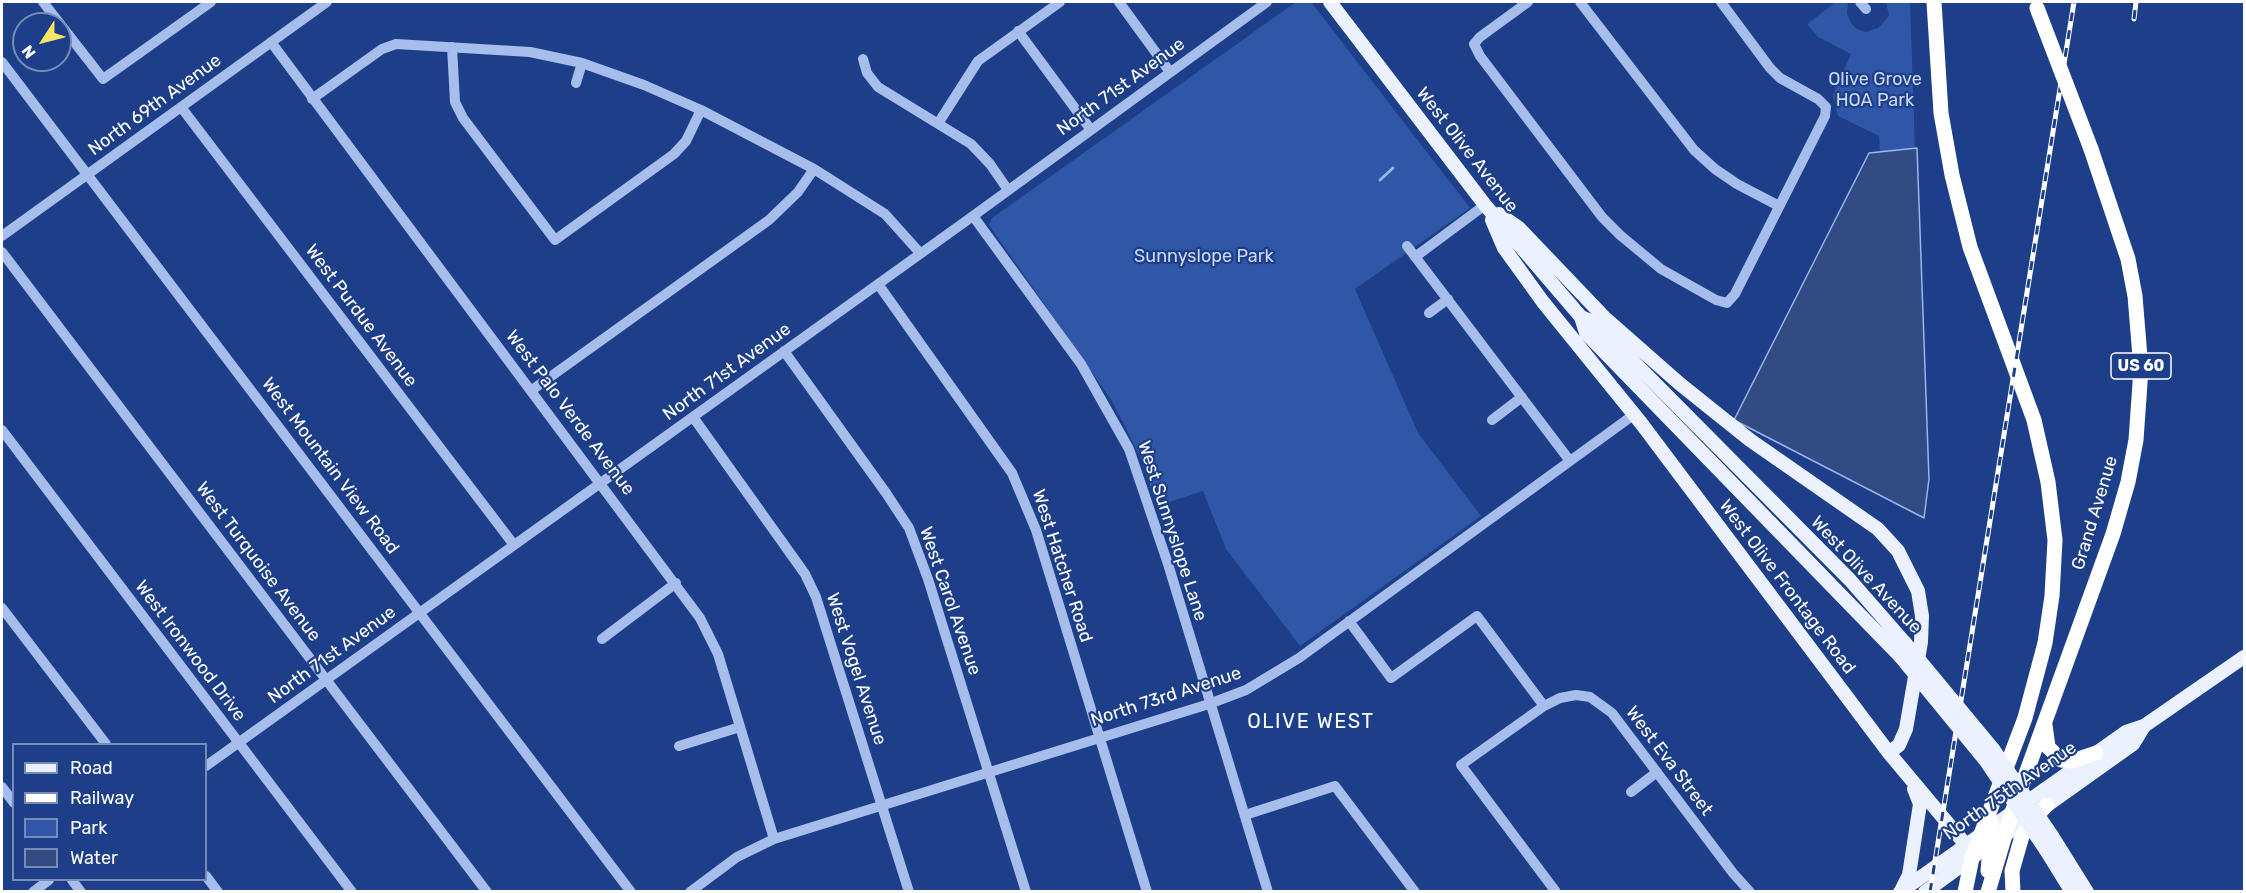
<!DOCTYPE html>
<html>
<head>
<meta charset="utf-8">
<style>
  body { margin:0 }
  #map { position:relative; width:2246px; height:893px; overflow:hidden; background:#1d3e89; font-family:Rubik,sans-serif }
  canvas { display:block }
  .frame { position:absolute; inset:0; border:3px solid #fff; pointer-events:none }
  .legend { position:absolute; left:12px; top:743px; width:195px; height:138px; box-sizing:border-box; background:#1d3e89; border:2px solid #778bb8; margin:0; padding:8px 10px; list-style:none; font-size:18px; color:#fff }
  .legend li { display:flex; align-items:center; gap:12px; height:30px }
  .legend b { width:30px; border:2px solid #778bb8 }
  .north { position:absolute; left:12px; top:12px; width:60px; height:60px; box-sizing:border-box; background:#1d3e89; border:2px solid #778bb8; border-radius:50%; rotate:234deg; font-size:16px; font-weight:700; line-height:24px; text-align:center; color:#fff }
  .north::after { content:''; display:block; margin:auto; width:21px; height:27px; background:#fce465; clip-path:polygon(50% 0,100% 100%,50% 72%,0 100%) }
</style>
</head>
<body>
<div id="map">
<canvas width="2246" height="893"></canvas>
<div class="frame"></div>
<ul class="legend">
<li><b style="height:8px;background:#ecf1ff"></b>Road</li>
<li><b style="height:8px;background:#fff"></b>Railway</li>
<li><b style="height:16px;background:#3056a7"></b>Park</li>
<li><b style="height:16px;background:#334b83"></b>Water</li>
</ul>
<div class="north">N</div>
</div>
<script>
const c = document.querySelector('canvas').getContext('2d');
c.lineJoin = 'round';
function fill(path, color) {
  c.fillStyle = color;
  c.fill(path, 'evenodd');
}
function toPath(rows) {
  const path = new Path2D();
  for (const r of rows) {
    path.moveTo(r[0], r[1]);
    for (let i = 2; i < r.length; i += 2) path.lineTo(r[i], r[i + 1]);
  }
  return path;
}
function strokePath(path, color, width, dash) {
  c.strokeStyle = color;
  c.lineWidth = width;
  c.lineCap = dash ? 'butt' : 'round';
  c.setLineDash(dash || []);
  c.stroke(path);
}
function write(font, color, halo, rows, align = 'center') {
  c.font = font + ' Rubik,sans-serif';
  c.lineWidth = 4.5;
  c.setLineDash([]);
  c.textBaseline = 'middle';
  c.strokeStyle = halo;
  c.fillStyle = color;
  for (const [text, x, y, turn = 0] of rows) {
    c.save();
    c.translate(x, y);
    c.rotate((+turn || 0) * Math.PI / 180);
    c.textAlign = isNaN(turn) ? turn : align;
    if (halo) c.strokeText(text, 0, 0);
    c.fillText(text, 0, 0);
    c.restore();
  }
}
const green = toPath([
  [1296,2,1311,2,1470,208,1355,289,1418,433,1481,516,1300,646,1226,549,1203,491,1157,506,1140,456,1112,401,989,225,992,218],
  [1836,2,1848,2,1847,14,1851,23,1857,29,1866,32,1878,28,1889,16,1886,2,1910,2,1915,148,1880,152,1879,136,1838,116,1833,95,1851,54,1818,37,1807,24]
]);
const water = toPath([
  [1917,148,1929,479,1924,518,1734,420,1869,153,1917,148]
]);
const stream = toPath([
  [1380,180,1393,168],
  [1729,520,1737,514]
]);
const minor = toPath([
  [43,2,103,79,211,2],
  [1119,2,1170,72],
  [1528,2,1480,37,1474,44,1480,56,1602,217,1620,235,1661,269,1716,300,1727,303,1735,294,1825,116,1826,107,1818,99,1780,78,1770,68,1721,2],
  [1580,2,1694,150,1715,169,1737,184,1779,206],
  [1860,2,1866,9],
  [1018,31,1091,130],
  [271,42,700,618,718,654,774,839],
  [452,47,455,102,463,118,555,240,674,154,686,141,701,110],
  [863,59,867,73,878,87,971,144,990,164,1008,190],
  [2,62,631,892],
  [576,83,582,63],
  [312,99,382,49,396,44,530,52,582,63,644,85,701,110,814,169,885,214,920,253],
  [181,107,514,545],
  [939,122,978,61,1060,2],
  [973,216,1081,364,1129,449,1168,564,1268,892],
  [2,236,327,2],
  [1407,246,1570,461],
  [2,252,487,892],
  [1415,257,1485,205],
  [878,284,1012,473,1036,530,1147,892],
  [1429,313,1448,299],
  [784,351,886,493,909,528,928,579,1026,892],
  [532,390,769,220,798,192,814,169],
  [693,417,805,574,816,597,909,892],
  [1492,420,1522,397],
  [2,430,352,892],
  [2,608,106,744],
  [1349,621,1391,678,1477,616,1544,706],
  [602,639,676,583],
  [679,746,740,727],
  [206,766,973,216,1267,2],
  [2,787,14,803],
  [1631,792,1657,772],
  [1245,815,1335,786,1415,892],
  [206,876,218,892],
  [72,880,81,892],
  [33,892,49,880],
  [690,892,737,857,774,839,1209,704,1246,690,1299,658,1632,416],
  [1556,892,1461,765,1544,706,1560,698,1576,695,1590,697,1612,713,1733,873,1750,892]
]);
const major = toPath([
  [1330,2,1485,205,1581,317,1586,333,1900,656],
  [1499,214,1519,228,1605,318,1680,384,1750,440,1878,529,1898,551,1918,591,1922,616,1921,642,1906,729,1899,745,1889,753],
  [1492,220,1504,248,1543,302,1641,423,1889,753,1961,839,1972,858],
  [1581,317,1595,323,1850,580,1905,643],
  [2052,836,2087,892],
  [2001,838,2133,744,2144,726],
  [2046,850,2072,892],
  [1902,889,1909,875,1918,817,1920,804,1914,789],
  [1900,892,2126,732,2144,726,2244,657],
  [1925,892,1977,854]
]);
const highway = toPath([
  [1934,2,1941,113,1952,175,1970,247,2034,420,2048,482,2055,540,2052,596,2045,643,2025,718,1972,858,1965,892],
  [2045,725,2048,747,2061,760,2072,761,2096,753],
  [1988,871,1992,824],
  [1988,892,2011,815,2113,534,2128,482,2136,440,2141,369,2135,296,2128,259,2091,149],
  [2013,892,2012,871,2022,836,2034,818,2047,805]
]);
const rail = toPath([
  [2134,19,2136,2],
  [1930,892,2074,2]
]);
const majorBridge = toPath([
  [1905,643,1993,749,2052,836],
  [1900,656,1986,761,2046,850]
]);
const highwayBridge = toPath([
  [2037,8,2091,149]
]);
const shields = [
  [2141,366,60]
];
const shieldNames = [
  ["US 60",2141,366]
];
const parkNames = [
  ["Olive Grove",1875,80],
  ["HOA Park",1875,101],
  ["Sunnyslope Park",1204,257]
];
const streetNames = [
  ["North 71st Avenue",1121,87,-36],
  ["North 69th Avenue",155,105,-36],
  ["West Olive Avenue",1467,150,52],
  ["West Purdue Avenue",361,316,53],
  ["North 71st Avenue",727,372,-36],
  ["West Palo Verde Avenue",570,413,53],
  ["West Mountain View Road",330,466,53],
  ["Grand Avenue",2095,513,-73],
  ["West Sunnyslope Lane",1172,531,72],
  ["West Turquoise Avenue",258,562,53],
  ["West Hatcher Road",1062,566,72],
  ["West Olive Avenue",1866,575,47],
  ["West Olive Frontage Road",1787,587,53],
  ["West Carol Avenue",950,601,71],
  ["West Ironwood Drive",190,651,53],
  ["North 71st Avenue",332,655,-36],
  ["West Vogel Avenue",856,669,72],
  ["North 73rd Avenue",1166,697,-18],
  ["West Eva Street",1669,761,53],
  ["North 75th Avenue",2010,791,-35]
];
const neighbourhoodNames = [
  ["OLIVE WEST",1311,722]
];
fill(green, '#3056a7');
fill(water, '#334b83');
strokePath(water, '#9ab6ee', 1.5);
strokePath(stream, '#9ab6ee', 3);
strokePath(minor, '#a7bdec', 10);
strokePath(major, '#ecf1ff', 14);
strokePath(highway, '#fff', 15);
strokePath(rail, '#fff', 5);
strokePath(rail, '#1d3e89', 3, [9]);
strokePath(majorBridge, '#ecf1ff', 14);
strokePath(highwayBridge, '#fff', 15);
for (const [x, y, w] of shields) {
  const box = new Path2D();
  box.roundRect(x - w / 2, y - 13, w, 26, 4.5);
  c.fillStyle = '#1d3e89';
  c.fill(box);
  strokePath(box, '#fff', 1.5);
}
write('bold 16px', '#fff', null, shieldNames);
write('18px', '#ccdaf9', '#1d3e89', parkNames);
write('18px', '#fff', '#1d3e89', streetNames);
c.letterSpacing = '1.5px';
write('20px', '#fff', '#1d3e89', neighbourhoodNames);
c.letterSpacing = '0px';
</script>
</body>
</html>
